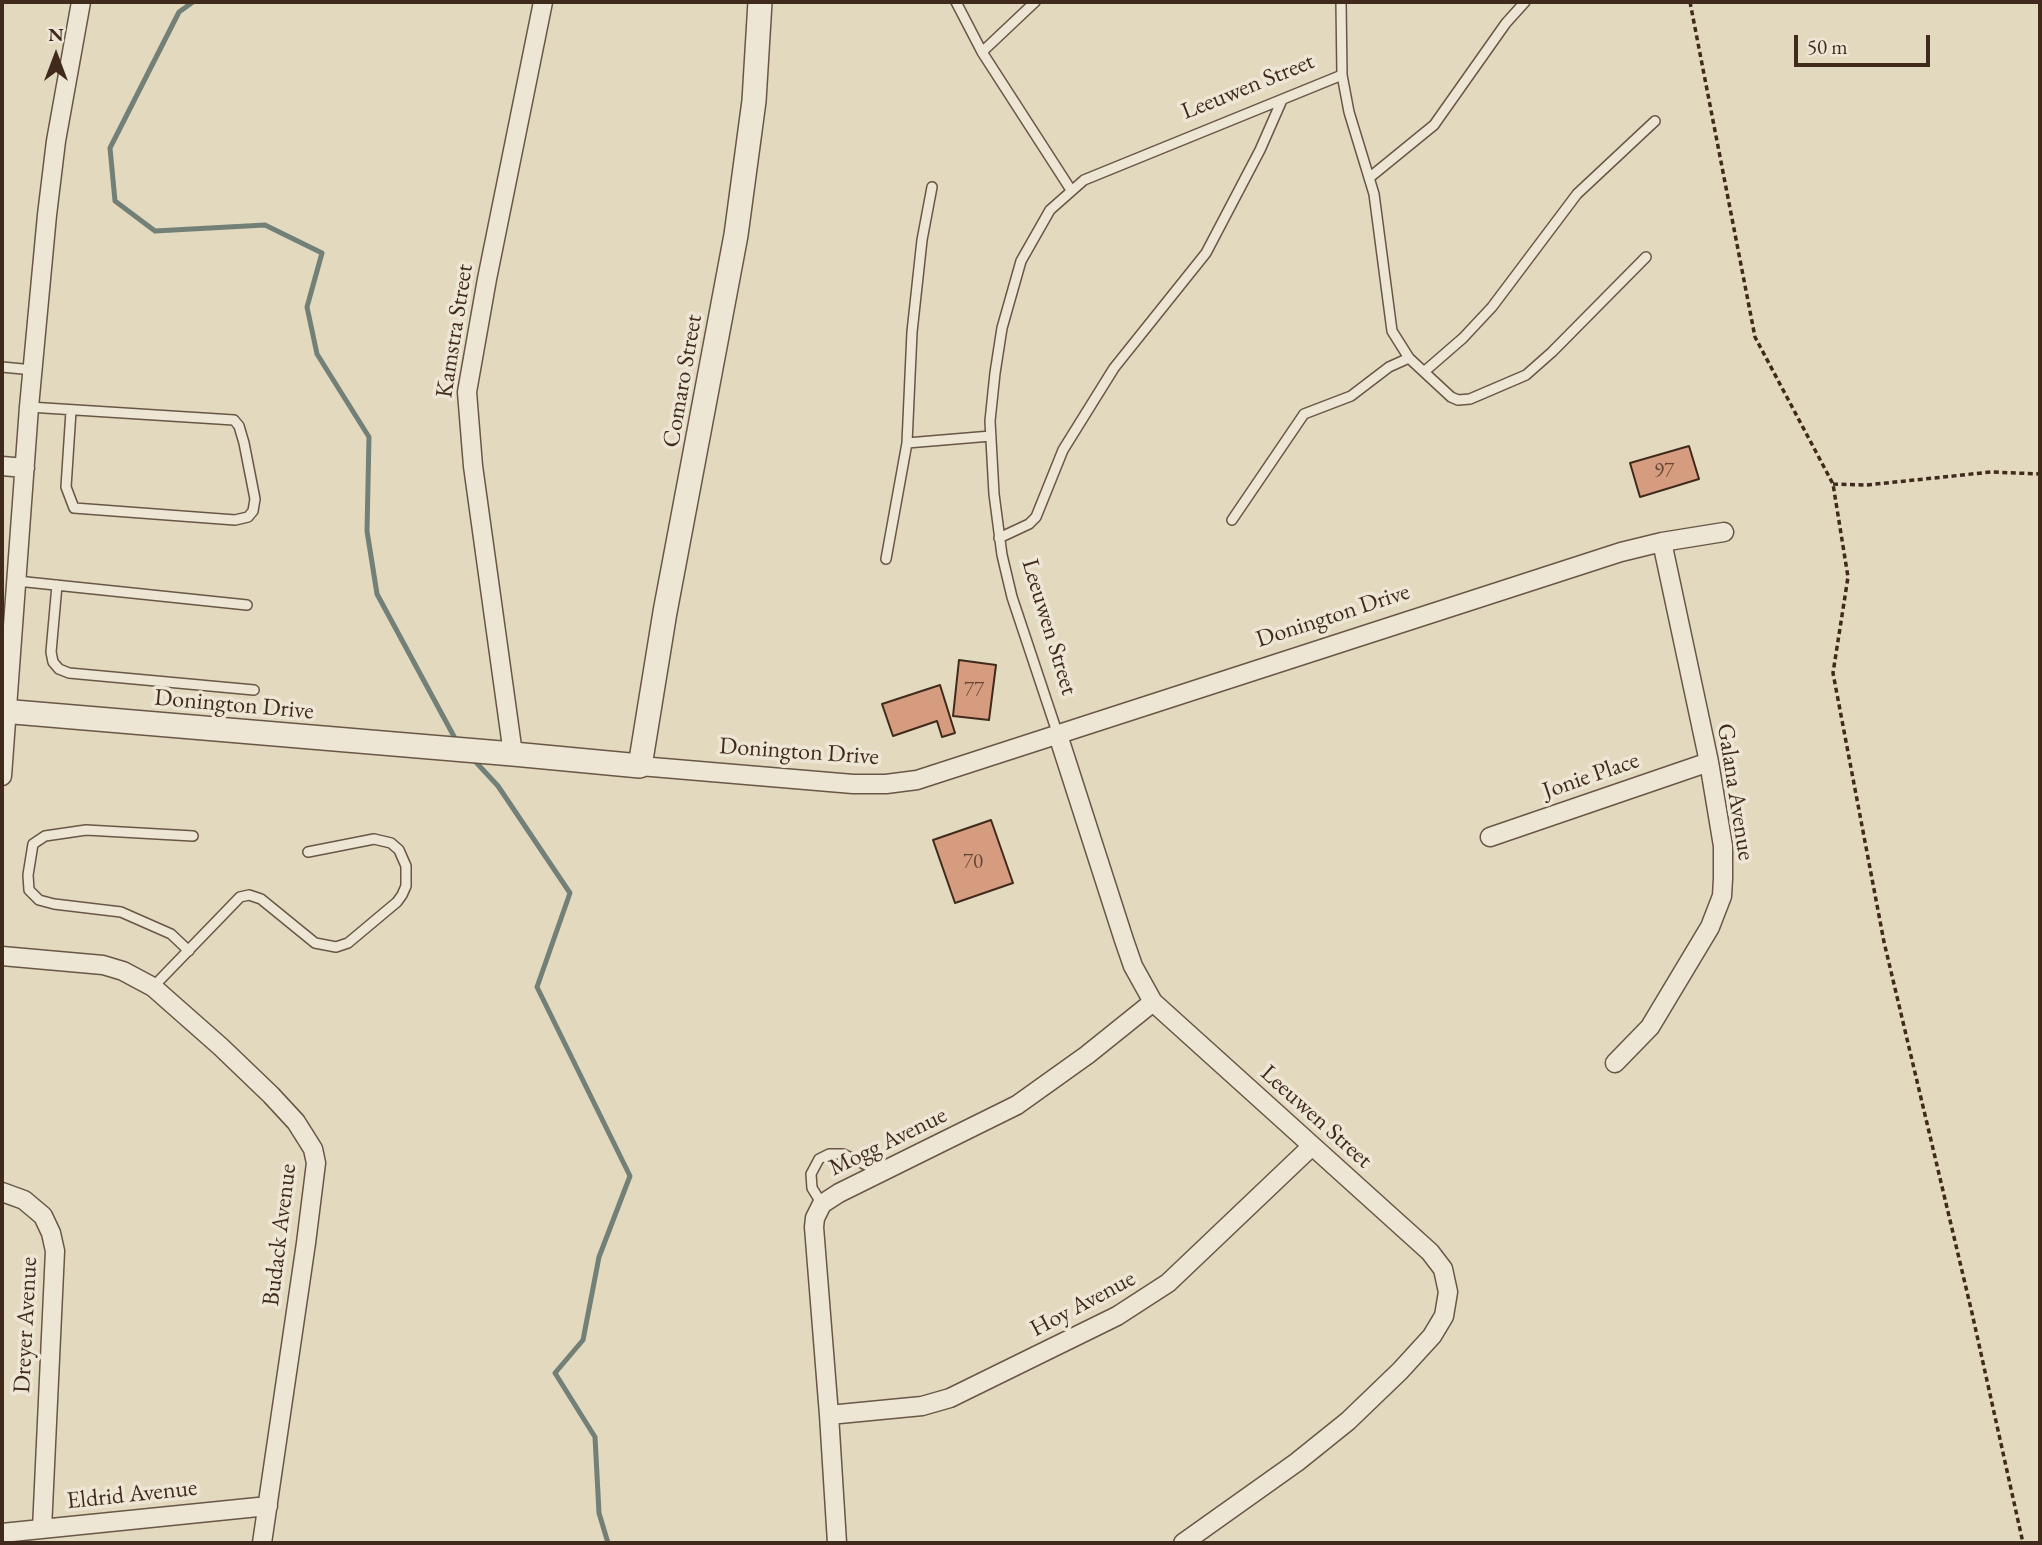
<!DOCTYPE html>
<html>
<head>
<meta charset="utf-8">
<style>
  body { margin:0 }
  #map { position:relative; width:2042px; height:1545px; overflow:hidden; background:#e3d9bf; font-family:"EB Garamond",serif }
  canvas { display:block }
  .frame { position:absolute; inset:0; border:4px solid #402a1c; pointer-events:none }
  .north { position:absolute; left:21px; top:21px; width:70px; height:70px; -webkit-text-stroke:5px #ede6d5; paint-order:stroke; rotate:0deg; font-size:19px; font-weight:700; line-height:28px; text-align:center; color:#402a1c }
  .north::after { content:''; display:block; margin:auto; width:24px; height:32px; background:#402a1c; clip-path:polygon(50% 0,100% 100%,50% 72%,0 100%) }
  .scale { position:absolute; left:1794px; top:35px; width:136px; height:32px; box-sizing:border-box; border:4px solid #402a1c; border-top:0; padding-left:9px; font-size:21px; line-height:24px; white-space:nowrap; color:#402a1c; -webkit-text-stroke:5px #ede6d5; paint-order:stroke }
</style>
</head>
<body>
<div id="map">
<canvas width="2042" height="1545"></canvas>
<div class="frame"></div>
<div class="north">N</div>
<div class="scale">50 m</div>
</div>
<script>
const c = document.querySelector('canvas').getContext('2d');
c.lineJoin = 'round';
function toPath(rows) {
  const path = new Path2D();
  for (const r of rows) {
    path.moveTo(r[0], r[1]);
    for (let i = 2; i < r.length; i += 2) path.lineTo(r[i], r[i + 1]);
  }
  return path;
}
function strokePath(path, color, width, dash) {
  c.strokeStyle = color;
  c.lineWidth = width;
  c.lineCap = dash ? 'butt' : 'round';
  c.setLineDash(dash || []);
  c.stroke(path);
}
function fill(path, color) {
  c.fillStyle = color;
  c.fill(path, 'evenodd');
}
function write(font, color, halo, rows, align = 'center') {
  c.font = font + ' "EB Garamond",serif';
  c.lineWidth = 7;
  c.setLineDash([]);
  c.textBaseline = 'middle';
  c.strokeStyle = halo;
  c.fillStyle = color;
  for (const [text, x, y, turn = 0] of rows) {
    c.save();
    c.translate(x, y);
    c.rotate((+turn || 0) * Math.PI / 180);
    c.textAlign = isNaN(turn) ? turn : align;
    if (halo) c.strokeText(text, 0, 0);
    c.fillText(text, 0, 0);
    c.restore();
  }
}
const stream = toPath([
  [193,2,179,12,110,148,115,201,155,231,265,225,322,253,307,307,317,354,369,437,367,531,377,594,457,742],
  [473,759,498,786,570,893,537,987,630,1176,599,1257,583,1340,555,1373,595,1437,599,1513,608,1543]
]);
const building = toPath([
  [1689,446,1699,479,1640,497,1630,463,1689,446],
  [959,660,996,665,989,720,953,716,959,660],
  [940,685,955,733,942,737,937,721,893,736,882,704,940,685],
  [991,820,1013,883,955,903,933,840,991,820]
]);
const path = toPath([
  [1690,2,1755,337,1833,484,1848,577,1833,673,1884,942,1972,1313,2023,1543],
  [1833,484,1867,485,1991,472,2040,474]
]);
const service = toPath([
  [956,2,982,52,1071,190],
  [1341,2,1342,75,1349,112,1374,194,1392,331,1409,358,1451,397,1458,400,1470,399,1526,375,1552,352,1646,257],
  [982,52,1035,2],
  [1369,178,1434,125,1506,23,1525,2],
  [932,187,922,240,912,332,907,443,991,436],
  [2,367,33,370],
  [1425,371,1463,338,1492,307,1577,194,1655,121],
  [29,407,234,420,239,426,244,443,255,499,253,511,248,517,235,520,74,508,66,487,71,411],
  [1232,520,1304,414,1351,396,1389,367,1409,358],
  [999,538,1029,524,1036,517,1063,450,1114,368,1206,253,1260,150,1282,100],
  [886,559,907,443],
  [17,581,247,605],
  [57,585,51,652,53,662,59,669,69,673,254,690],
  [1058,735,1012,597,1002,555,994,494,990,421,995,373,1002,328,1021,261,1050,210,1084,180,1342,75],
  [189,951,171,934,121,912,54,904,39,900,29,890,28,875,33,844,45,836,86,830,193,836],
  [153,987,240,897,249,895,261,899,315,943,336,947,348,943,397,902,402,895,406,886,406,866,399,850,391,843,374,839,308,852],
  [822,1204,812,1188,811,1174,819,1159,829,1154,843,1154,881,1172]
]);
const minor = toPath([
  [2,466,25,468],
  [1058,735,1124,940,1133,966,1153,1002,1430,1252,1443,1269,1448,1292,1444,1316,1432,1336,1400,1371,1348,1421,1297,1462,1183,1543],
  [513,754,473,466,467,392,487,279,543,2],
  [640,766,853,784,886,784,917,780,1621,552,1662,542,1724,532],
  [2,776,29,407,47,215,56,141,81,2],
  [1490,837,1709,762],
  [2,956,103,965,123,971,153,987,221,1047,271,1095,296,1122,313,1149,316,1163,306,1243,262,1543],
  [1615,1063,1650,1027,1710,927,1722,896,1723,879,1723,846,1709,762,1662,542],
  [2,1192,24,1200,43,1216,51,1233,55,1251,42,1529],
  [829,1415,922,1406,950,1398,1117,1316,1168,1283,1312,1146],
  [2,1533,268,1506],
  [837,1543,829,1415,814,1227,815,1218,822,1204,839,1193,1017,1105,1087,1055,1153,1002]
]);
const tertiary = toPath([
  [2,711,513,754,640,766,665,612,736,235,754,101,760,2]
]);
const numberNames = [
  ["97",1664,471],
  ["77",974,690],
  ["70",973,862]
];
const streetNames = [
  ["Leeuwen Street",1248,87,-22],
  ["Kamstra Street",455,331,-81],
  ["Comaro Street",683,381,-80],
  ["Donington Drive",1333,616,-18],
  ["Leeuwen Street",1049,627,73],
  ["Donington Drive",234,705,5],
  ["Donington Drive",799,752,4],
  ["Jonie Place",1591,776,-19],
  ["Galana Avenue",1735,792,81],
  ["Leeuwen Street",1316,1117,42],
  ["Mogg Avenue",888,1142,-26],
  ["Budack Avenue",280,1235,-83],
  ["Hoy Avenue",1083,1304,-28],
  ["Dreyer Avenue",26,1325,-87],
  ["Eldrid Avenue",132,1495,-6]
];
strokePath(stream, '#738077', 5);
fill(building, '#d59c80');
strokePath(building, '#402a1c', 2);
strokePath(service, '#695645', 12);
strokePath(minor, '#695645', 21);
strokePath(tertiary, '#695645', 26);
strokePath(path, '#402a1c', 3.5, [5, 3.5]);
strokePath(service, '#ede6d5', 9);
strokePath(minor, '#ede6d5', 18);
strokePath(tertiary, '#ede6d5', 23);
write('21px', '#654635', null, numberNames);
write('24px', '#402a1c', '#ede6d5', streetNames);
</script>
</body>
</html>
